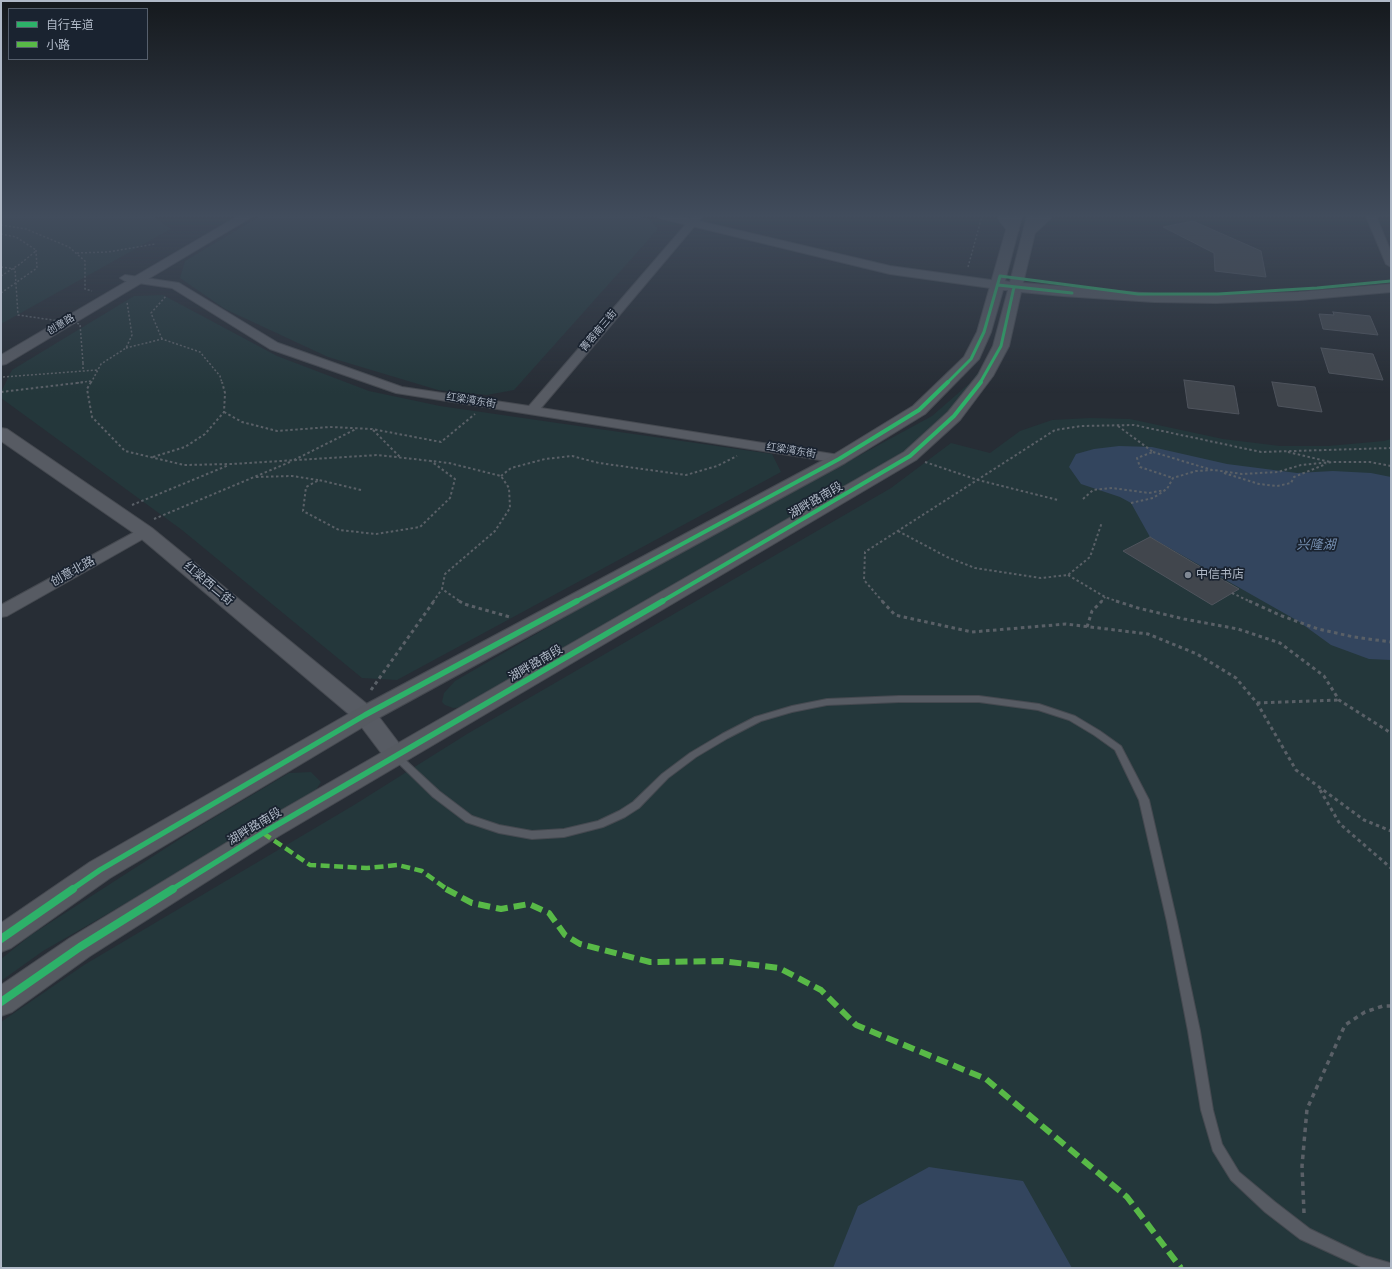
<!DOCTYPE html>
<html>
<head>
<meta charset="utf-8">
<style>
  body { margin:0 }
  #map { position:relative; width:1392px; height:1269px; overflow:hidden; background:#272d35; font-family:Jost,"Noto Sans SC",sans-serif }
  canvas { display:block }
  .frame { position:absolute; inset:0; border:2px solid #b0b9c7; pointer-events:none }
  .legend { position:absolute; left:8px; top:8px; width:140px; height:52px; box-sizing:border-box; background:#1a2330; border:1px solid #565f6c; margin:0; padding:5px 7px; list-style:none; font-size:12px; color:#b0b9c7 }
  .legend li { display:flex; align-items:center; gap:8px; height:20px }
  .legend b { width:20px; border:1px solid #565f6c }
</style>
</head>
<body>
<div id="map">
<canvas width="1392" height="1269"></canvas>
<div class="frame"></div>
<ul class="legend">
<li><b style="height:5px;background:#2db169"></b>自行车道</li>
<li><b style="height:5px;background:#58b947"></b>小路</li>
</ul>
</div>
<script>
const c = document.querySelector('canvas').getContext('2d');
c.lineJoin = 'round';
function fill(path, color) {
  c.fillStyle = color;
  c.fill(path, 'evenodd');
}
function toPath(rows) {
  const path = new Path2D();
  for (const r of rows) {
    path.moveTo(r[0], r[1]);
    for (let i = 2; i < r.length; i += 2) path.lineTo(r[i], r[i + 1]);
  }
  return path;
}
function strokePath(path, color, width, dash) {
  c.strokeStyle = color;
  c.lineWidth = width;
  c.lineCap = dash ? 'butt' : 'round';
  c.setLineDash(dash || []);
  c.stroke(path);
}
function write(font, color, halo, rows, align = 'center') {
  c.font = font + ' Jost,"Noto Sans SC",sans-serif';
  c.lineWidth = 3.5;
  c.setLineDash([]);
  c.textBaseline = 'middle';
  c.strokeStyle = halo;
  c.fillStyle = color;
  for (const [text, x, y, turn = 0] of rows) {
    c.save();
    c.translate(x, y);
    c.rotate((+turn || 0) * Math.PI / 180);
    c.textAlign = isNaN(turn) ? turn : align;
    if (halo) c.strokeText(text, 0, 0);
    c.fillText(text, 0, 0);
    c.restore();
  }
}
const green = toPath([
  [1,216,152,216,171,229,1,324],
  [260,216,635,216,649,219,658,229,514,390,487,395,438,390,328,357,225,309,180,278,185,261],
  [163,295,277,356,369,391,440,406,772,454,781,472,397,680,362,678,182,530,1,398,1,392,12,370,134,296],
  [994,351,976,383,948,414,908,450,467,707,453,708,445,705,442,702,444,693,455,681,619,586,932,416,971,382],
  [1090,418,1130,419,1223,439,1280,446,1328,446,1384,441,1391,439,1391,1268,1,1268,1,1022,84,965,354,805,467,734,891,488,951,443,990,453,1020,431,1052,420],
  [311,772,321,782,312,796,43,951,1,981,1,959,31,935,200,826,289,773]
]);
const water = toPath([
  [1119,446,1152,447,1227,464,1297,473,1333,471,1371,473,1391,477,1391,660,1369,659,1331,645,1298,621,1150,537,1131,503,1120,497,1081,484,1069,467,1076,454,1094,449],
  [929,1167,1023,1181,1072,1268,833,1268,858,1206]
]);
const building = toPath([
  [1193,221,1261,251,1266,277,1215,271,1214,253,1163,227,1193,221],
  [1333,312,1370,316,1378,335,1323,329,1319,314,1334,315,1333,312],
  [1321,348,1373,354,1383,380,1329,373,1321,348],
  [1184,380,1234,386,1239,414,1188,408,1184,380],
  [1272,382,1315,387,1322,412,1278,406,1272,382],
  [1150,537,1199,566,1239,589,1212,605,1123,551,1150,537]
]);
const pathFar3 = toPath([
  [1,225,26,229,69,247,85,261,85,289,92,291],
  [1,234,16,237,36,250],
  [77,253,108,252,155,244],
  [968,267,982,216],
  [1,276,20,264,36,251],
  [1,293,37,268,36,250],
  [162,339,151,313,166,296],
  [126,348,162,339,200,352,220,376,222,383],
  [83,363,83,371],
  [3,377,97,370],
  [77,383,91,381],
  [91,383,101,364,126,348,132,335,127,302]
]);
const pathFar2 = toPath([
  [91,382,87,389,92,417,125,451,184,465,232,464,378,455,449,463,501,476,509,488,510,508,495,531,445,574,442,589,461,602],
  [1,392,85,382],
  [224,412,242,422,277,431,330,427,372,429,441,442,475,414],
  [1118,426,1153,452,1137,458,1140,467,1173,478],
  [373,430,400,457],
  [1153,452,1212,470],
  [1288,452,1330,462],
  [153,457,185,447,205,434,224,412,225,393,222,382],
  [294,460,356,429],
  [925,462,978,480,1058,500],
  [1224,473,1259,484,1277,486,1291,483,1294,477,1326,464],
  [501,476,511,468,545,459,572,456,599,463,686,475,717,466,737,456],
  [256,477,292,476,318,480],
  [361,490,319,480,306,487,303,511,339,530,376,534,420,527,450,498,455,479,431,461],
  [1083,499,1093,490,1112,488,1149,493,1165,490],
  [1131,503,1153,498,1167,489,1173,478,1196,471,1214,470,1242,474,1278,472,1301,465,1333,462,1370,462,1391,466],
  [132,505,229,465],
  [154,519,290,462],
  [898,531,947,557,975,568,1041,578,1068,575,1090,557,1102,522],
  [1068,575,1105,597,1119,602],
  [1232,593,1251,602],
  [433,602,442,589],
  [883,602,864,580,865,552,1055,430,1081,426,1134,425,1261,452,1391,448],
  [1101,602,1105,597]
]);
const pathFar1 = toPath([
  [459,601,464,604,510,617],
  [882,601,895,615,972,632,1066,624,1148,634,1197,654,1236,678,1257,703,1296,770,1364,820,1391,831],
  [1116,601,1138,608,1184,619,1238,629,1280,643,1324,676,1339,700,1391,733],
  [1249,601,1282,616,1318,629,1354,637,1391,642],
  [1087,627,1092,611,1102,601],
  [371,690,434,601],
  [1257,703,1339,700],
  [1320,790,1340,824,1391,868]
]);
const path = toPath([
  [1304,1213,1302,1166,1307,1109,1345,1025,1365,1012,1383,1006,1391,1006]
]);
const service = toPath([
  [899,696,979,696,1039,704,1075,716,1100,731,1121,746,1149,800,1177,922,1200,1031,1213,1110,1222,1144,1239,1172,1275,1202,1310,1229,1366,1256,1390,1263,1391,1268,1363,1268,1300,1239,1265,1212,1231,1180,1213,1151,1201,1110,1188,1031,1167,922,1139,800,1115,750,1094,735,1069,720,1038,710,979,702,899,702,827,705,792,712,761,721,728,738,696,757,668,778,639,808,625,817,603,827,564,837,532,839,499,833,466,822,433,797,391,756,393,754,399,754,439,791,472,816,499,825,532,831,564,829,598,821,619,811,633,802,662,774,690,753,722,734,755,717,792,706,827,699,899,696]
]);
const minor = toPath([
  [693,216,703,216,541,408,839,455,844,456,846,459,844,462,839,463,396,393,270,349,172,288,125,281,120,278,125,275,179,283,278,343,402,387,529,406,693,216],
  [1366,216,1376,216,1391,252,1391,267,1386,264,1366,216],
  [145,527,150,529,153,532,150,535,7,616,1,617,1,605,140,529,145,527]
]);
const tertiary = toPath([
  [238,216,252,216,250,218,6,364,1,365,1,355,238,216],
  [657,216,677,216,890,266,998,281,1003,282,1005,285,1003,288,998,289,890,274,659,218,657,216],
  [998,216,1010,216,1019,230,1017,233,1009,233,999,220,998,216],
  [1039,216,1051,216,1051,218,1033,235,1025,235,1023,232,1025,229,1039,216],
  [1,428,7,429,152,528,373,709,404,750,408,756,404,762,396,765,388,762,357,721,138,536,1,441,1,428]
]);
const secondary = toPath([
  [1010,216,1022,216,1005,281,1010,282,1027,216,1039,216,1023,283,1154,294,1216,295,1299,292,1391,284,1391,292,1299,300,1216,303,1154,302,1063,296,1021,292,1009,346,993,376,960,420,916,460,272,840,90,956,12,1012,1,1016,1,985,70,938,254,826,904,452,948,412,978,375,993,346,1008,290,1003,290,991,332,979,359,925,414,845,463,373,721,110,878,11,948,1,952,1,923,90,862,357,709,833,455,913,406,964,357,977,332,1010,216]
]);
const pathBridge = toPath([
  [1,267,15,269,18,315,80,324,83,363]
]);
const quietFar1 = toPath([
  [263,833,310,865,367,868,398,865,422,871,448,890]
]);
const quiet = toPath([
  [446,889,472,903,501,909,529,904,549,913,565,935,580,944,650,962,722,961,779,968,821,990,856,1025,986,1079,1127,1197,1181,1268]
]);
const cyclewayFar3 = toPath([
  [998,285,1072,293],
  [947,383,971,359,984,332,1000,276,1138,294,1218,294,1317,288,1391,281],
  [980,383,1001,346,1014,287]
]);
const cyclewayFar2 = toPath([
  [575,602,839,459,919,410,948,382],
  [661,602,910,456,954,416,981,382]
]);
const cyclewayFar1 = toPath([
  [71,890,100,870,365,715,577,601],
  [171,890,263,833,663,601]
]);
const cycleway = toPath([
  [1,939,73,889],
  [1,1002,80,947,173,889]
]);
const markers = [
  [1188,575,4,"#808894"]
];
const farStreetnames = [
  ["创意路",61,325,-31],
  ["菁蓉南三街",599,331,-50],
  ["红梁湾东街",471,401,9],
  ["红梁湾东街",791,451,9]
];
const streetNames = [
  ["湖畔路南段",816,501,-30],
  ["创意北路",73,572,-29],
  ["红梁西二街",208,584,40],
  ["湖畔路南段",536,664,-30],
  ["湖畔路南段",255,827,-31]
];
const poiNames = [
  ["中信书店",1196,575]
];
const waterNames = [
  ["兴隆湖",1316,546]
];
fill(green, '#24373b');
fill(water, '#33455e');
fill(building, '#41464d');
strokePath(building, '#4f545d', 1);
strokePath(service, '#454950', 2);
strokePath(minor, '#454950', 2);
strokePath(tertiary, '#454950', 2);
strokePath(secondary, '#454950', 2);
strokePath(pathFar3, '#5a6067', 1.5, [2, 2]);
strokePath(pathFar2, '#5a6067', 2, [2.5, 2.5]);
strokePath(pathFar1, '#5a6067', 3, [3.5, 3.5]);
strokePath(path, '#5a6067', 3.5, [4.5, 4.5]);
fill(service, '#575b63');
fill(minor, '#575b63');
fill(tertiary, '#575b63');
fill(secondary, '#565a61');
strokePath(pathBridge, '#5a6067', 1.5, [2, 2]);
strokePath(quietFar1, '#58b947', 4.5, [9, 4.5]);
strokePath(quiet, '#58b947', 6, [12, 6]);
strokePath(cyclewayFar3, '#2db169', 3);
strokePath(cyclewayFar2, '#2db169', 4);
strokePath(cyclewayFar1, '#2db169', 5.5);
strokePath(cycleway, '#2db169', 8);
const sky = c.createLinearGradient(0, 0, 0, 393);
sky.addColorStop(0, '#15191d');
sky.addColorStop(0.55, '#414c5c');
sky.addColorStop(1, '#414c5c00');
c.fillStyle = sky;
c.fillRect(0, 0, 1392, 393);
for (const [x, y, r, color] of markers) {
  const dot = new Path2D();
  dot.arc(x, y, r, 0, 2 * Math.PI);
  c.fillStyle = color;
  c.fill(dot);
  strokePath(dot, '#1a2330', 1.5);
}
write('10px', '#b0b9c7', '#1a2330', farStreetnames);
write('12px', '#b0b9c7', '#1a2330', streetNames);
write('12px', '#b0b9c7', '#1a2330', poiNames, 'left');
write('italic 13px', '#768fb0', '#1a2330', waterNames);
</script>
</body>
</html>
